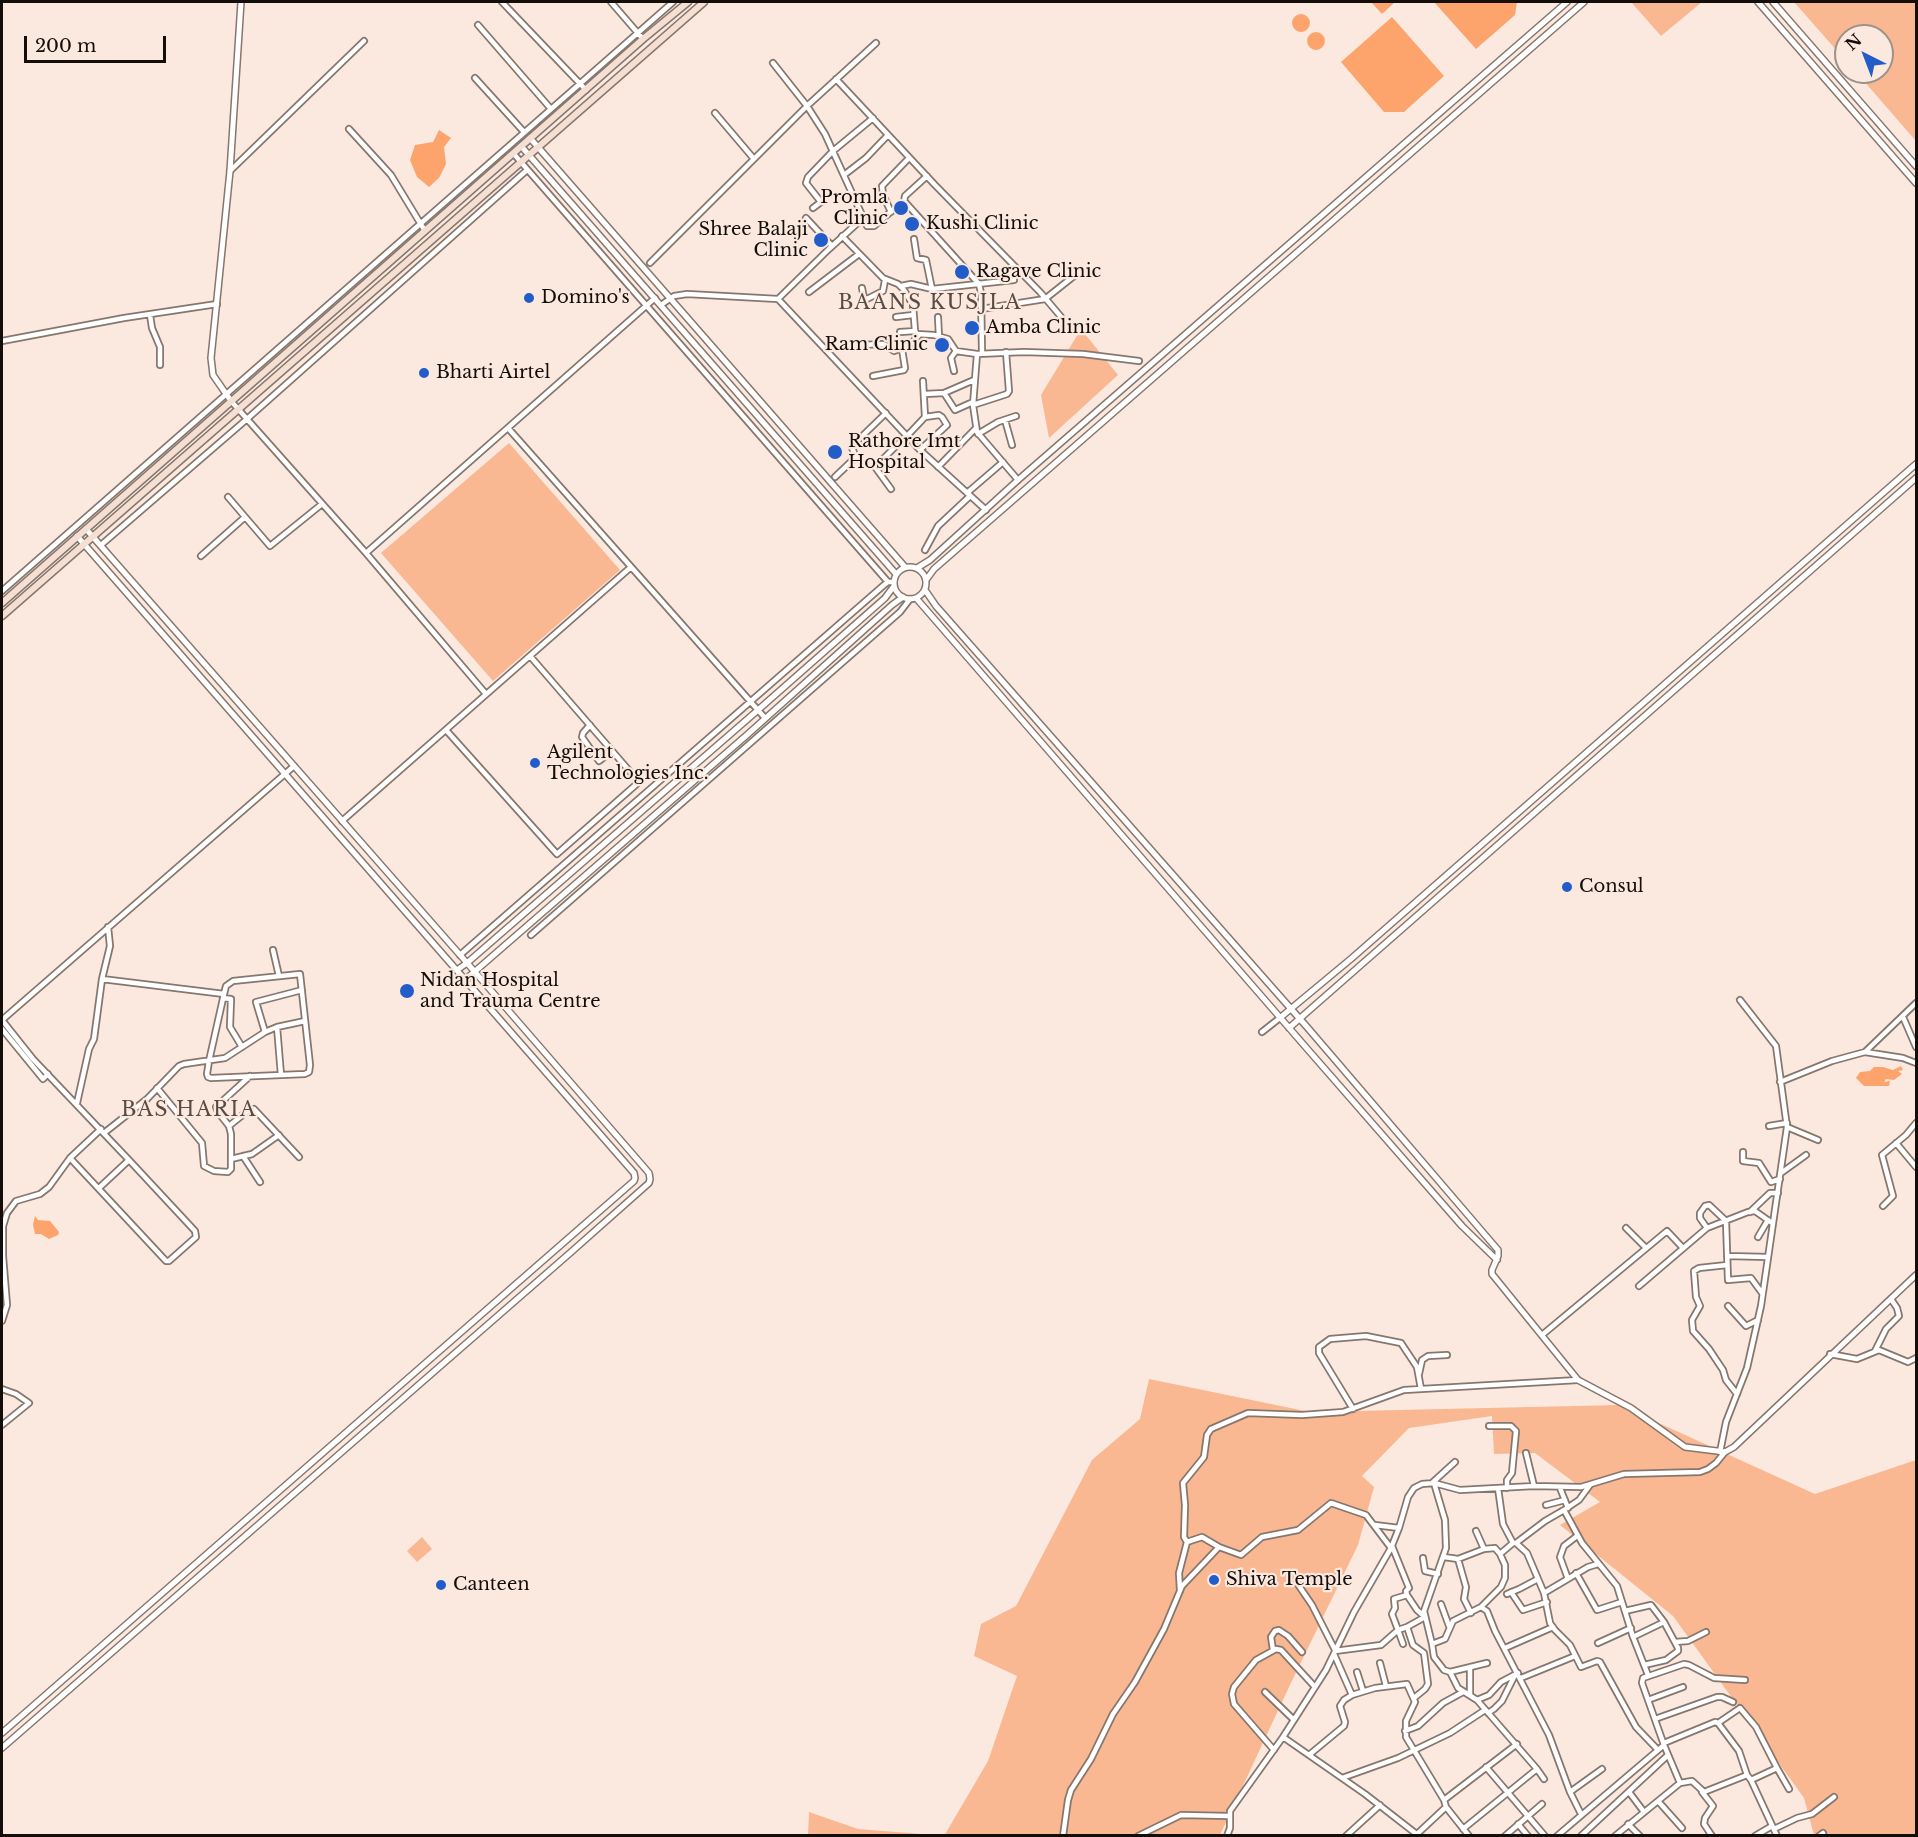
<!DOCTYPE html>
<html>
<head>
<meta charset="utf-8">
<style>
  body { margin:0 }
  #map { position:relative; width:1918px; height:1837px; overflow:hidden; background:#fbe9df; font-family:"Libre Baskerville",serif }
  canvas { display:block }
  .frame { position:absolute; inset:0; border:3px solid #130e0a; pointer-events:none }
  .north { position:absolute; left:1834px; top:24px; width:60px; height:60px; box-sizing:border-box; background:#fbe9df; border:2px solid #9e918a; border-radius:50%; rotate:318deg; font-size:16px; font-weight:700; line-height:24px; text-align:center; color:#130e0a }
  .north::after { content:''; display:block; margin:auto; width:21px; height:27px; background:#225cc9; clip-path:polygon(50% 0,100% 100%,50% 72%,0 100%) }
  .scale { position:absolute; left:24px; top:36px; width:142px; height:27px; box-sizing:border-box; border:3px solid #130e0a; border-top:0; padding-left:8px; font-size:18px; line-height:21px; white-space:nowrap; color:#130e0a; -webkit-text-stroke:4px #fbe9df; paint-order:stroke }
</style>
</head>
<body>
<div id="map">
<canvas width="1918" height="1837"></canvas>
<div class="frame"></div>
<div class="north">N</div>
<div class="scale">200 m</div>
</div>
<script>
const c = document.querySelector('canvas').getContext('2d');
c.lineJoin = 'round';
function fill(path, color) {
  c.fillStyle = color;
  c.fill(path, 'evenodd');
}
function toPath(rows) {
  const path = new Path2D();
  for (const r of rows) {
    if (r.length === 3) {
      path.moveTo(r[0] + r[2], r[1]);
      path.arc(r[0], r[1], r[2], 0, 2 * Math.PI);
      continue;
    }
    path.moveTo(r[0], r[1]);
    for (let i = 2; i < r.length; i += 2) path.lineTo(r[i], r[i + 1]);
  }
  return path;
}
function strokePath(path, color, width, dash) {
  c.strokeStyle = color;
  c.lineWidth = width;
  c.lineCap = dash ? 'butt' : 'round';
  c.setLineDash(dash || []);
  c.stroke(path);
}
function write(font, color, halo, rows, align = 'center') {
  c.font = font + ' "Libre Baskerville",serif';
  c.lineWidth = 4.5;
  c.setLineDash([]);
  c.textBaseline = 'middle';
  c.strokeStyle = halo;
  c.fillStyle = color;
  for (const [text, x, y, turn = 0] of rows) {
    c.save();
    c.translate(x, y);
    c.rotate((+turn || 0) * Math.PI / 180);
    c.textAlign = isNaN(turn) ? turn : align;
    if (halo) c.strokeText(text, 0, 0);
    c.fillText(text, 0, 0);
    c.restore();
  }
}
const green = toPath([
  [1631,2,1702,2,1661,36],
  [1794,2,1916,2,1916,141,1856,72,1882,72,1882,36,1846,36,1846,61],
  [1081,329,1118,375,1049,438,1041,395],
  [509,443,620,570,493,681,381,553],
  [1149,1379,1310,1412,1619,1405,1815,1494,1916,1460,1916,1835,1814,1835,1804,1798,1673,1616,1560,1525,1600,1502,1535,1453,1494,1454,1492,1416,1409,1428,1362,1476,1374,1487,1358,1545,1289,1687,1220,1835,944,1836,988,1761,1017,1676,974,1656,981,1624,1016,1606,1092,1460,1140,1419],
  [422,1537,432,1549,417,1562,407,1551],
  [809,1812,858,1829,934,1835,808,1835]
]);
const water = toPath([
  [1371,2,1395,2,1382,14],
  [1434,2,1517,2,1515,15,1476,49],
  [1301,23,9],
  [1392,17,1444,76,1404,112,1384,112,1341,62],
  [1316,41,9],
  [439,130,451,138,444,147,446,164,439,178,429,187,417,177,410,160,415,145,433,142],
  [1901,1066,1903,1070,1898,1071,1902,1074,1894,1080,1886,1079,1884,1082,1890,1081,1889,1086,1864,1086,1856,1078,1860,1072,1870,1071,1874,1067,1883,1067,1893,1070],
  [35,1216,38,1220,50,1221,59,1232,58,1235,49,1239,41,1234,35,1234,33,1225]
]);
const minor = toPath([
  [502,2,586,90],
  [611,2,643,39],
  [478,25,551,109],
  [773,63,807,106,825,134,867,226,874,226,900,204,905,202,979,284,981,293,982,353],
  [475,78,524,132],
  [836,79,935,185,1040,292,1062,318],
  [715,113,754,159],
  [349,129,391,175,425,231],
  [513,153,888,582],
  [230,171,364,41],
  [844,175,866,158,888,135],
  [904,202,905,196,927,176],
  [813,208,821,202,806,183,808,177,833,151,873,118],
  [891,212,883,195,882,186,909,158],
  [806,218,832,246],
  [842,236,883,278,898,284,904,290,913,305,915,331,917,334,934,335,948,339,956,351,977,354,1024,352,1083,354,1139,361],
  [914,239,917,258,926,260,932,289],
  [650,263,807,106,876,43],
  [901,286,911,284,932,289,1014,280],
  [862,288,864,298,867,299,883,291,885,280],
  [809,292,859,254],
  [778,299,920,450,986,510],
  [661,305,674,296,687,294,778,299,829,249,863,218],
  [981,309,1045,299,1079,272],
  [150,315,152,328,160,347,160,365],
  [896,317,913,315],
  [938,317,939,337],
  [900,332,915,331],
  [2,341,124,318,217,304],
  [861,345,883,344,894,351,911,344,919,335],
  [977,354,973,405,977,432,1018,480],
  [954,371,951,358,956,351],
  [873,376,904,370,905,368,902,349],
  [923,381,925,417],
  [944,393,955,410,973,402],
  [925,394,944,393,974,380],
  [231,401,366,553,486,694],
  [973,405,1007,394,1009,391,1006,352],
  [1005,420,1012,445],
  [508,428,765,718],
  [978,434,998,422,1016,416],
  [907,436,925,417,939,415,942,417,947,425,920,450],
  [938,467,976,428],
  [835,477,856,457,852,448,853,445,886,413],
  [891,489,875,467,907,435],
  [967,493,1003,462],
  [228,497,270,546,322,504],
  [101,545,247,419,527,170],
  [925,550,938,526,970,496],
  [366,553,655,298],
  [201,556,245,517],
  [2,591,673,2],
  [590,725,583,733,582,737,599,761,612,751],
  [446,730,557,854,639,782,530,656],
  [342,821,631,567],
  [531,935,900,612,910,599],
  [273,950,279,976],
  [460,955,884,585,888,582,894,582],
  [102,979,224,994,226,986,233,981,300,974,310,1065,309,1072,305,1074,281,1075,211,1078,208,1077,207,1074,209,1061,224,994],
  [223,998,231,999,230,1027,242,1047],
  [1903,1017,1916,1047],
  [2,1020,294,766],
  [2,1020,33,1059,129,1160],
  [277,1027,305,1021],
  [2,1029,43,1079,48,1074],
  [265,1032,277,1027,281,1075],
  [1262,1032,1281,1017],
  [1865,1052,1916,1003],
  [1780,1082,1832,1061,1865,1052,1903,1058,1916,1063],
  [157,1088,202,1143,204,1166,214,1171,228,1172,231,1169,231,1134,229,1126,218,1112,216,1107,250,1076],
  [77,1103,89,1049,94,1039,102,979,110,946,108,927],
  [254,1109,299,1157],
  [229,1126,250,1109],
  [1769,1126,1787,1123],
  [1787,1127,1818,1140],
  [104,1133,147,1099,179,1066,184,1064,225,1058,265,1032,256,1002,302,990],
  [1896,1143,1916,1167],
  [1743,1152,1743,1161,1759,1163,1771,1182,1780,1179],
  [243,1156,260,1182],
  [70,1158,166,1261,169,1261,196,1237,195,1231,129,1160,99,1188],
  [231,1159,252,1154,279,1135],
  [1781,1173,1806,1155],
  [1883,1206,1893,1196,1882,1155,1906,1135,1916,1123],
  [1750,1212,1770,1193,1778,1193],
  [1726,1221,1728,1280,1751,1278,1762,1293],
  [1626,1228,1646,1248],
  [1707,1228,1700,1218,1700,1213,1705,1206,1709,1205,1726,1221],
  [1758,1237,1768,1220],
  [1727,1256,1768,1257],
  [1727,1265,1699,1268,1694,1271,1696,1297,1700,1306,1692,1320,1693,1331,1709,1349,1723,1370,1726,1380,1737,1394],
  [1639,1286,1707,1228,1748,1212,1755,1211,1772,1223],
  [1728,1306,1746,1326,1758,1320],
  [2,1321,7,1305,3,1256,3,1226,7,1213,16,1201,40,1194,49,1187,70,1158,101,1129],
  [1542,1335,1667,1231,1683,1248],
  [1875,1351,1886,1329,1899,1316,1897,1308,1891,1299],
  [1830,1354,1857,1359,1879,1350,1908,1362,1916,1358],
  [1419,1374,1422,1360,1428,1356,1447,1355],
  [2,1389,16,1394,29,1403,2,1425],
  [1353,1409,1319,1353,1319,1347,1330,1339,1366,1336,1401,1343,1417,1367,1421,1389],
  [1489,1426,1511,1426,1516,1431,1512,1473,1507,1480,1507,1488],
  [1720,1452,1726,1422,1747,1368,1761,1306,1787,1127,1776,1046,1740,1000],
  [1526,1453,1534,1486],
  [1432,1483,1455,1462],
  [1590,1485,1579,1500,1564,1510,1582,1543,1617,1586,1633,1637,1648,1675],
  [1498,1488,1503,1524,1513,1543],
  [1560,1488,1568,1508],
  [1546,1505,1565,1500],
  [1375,1525,1399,1528],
  [1476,1531,1484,1549],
  [1516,1543,1545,1521,1564,1510],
  [1392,1546,1409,1588,1406,1591,1407,1595,1417,1610,1425,1617,1407,1627],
  [1219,1547,1202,1537,1187,1542,1184,1537,1185,1505,1183,1483,1204,1457,1207,1435,1211,1429,1248,1413,1302,1415,1343,1412,1404,1390,1578,1380],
  [1444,1557,1458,1559,1466,1587,1464,1599,1471,1613],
  [1423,1558,1425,1571,1438,1574],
  [1458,1559,1484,1549,1495,1548,1500,1554],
  [1576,1573,1597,1610,1622,1602],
  [1568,1579,1560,1557,1564,1546,1577,1536],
  [1297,1583,1312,1605,1335,1650],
  [1180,1591,1179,1573,1187,1542],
  [1511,1592,1523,1610,1547,1602],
  [1544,1593,1550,1623,1555,1630,1570,1645,1581,1667,1597,1661,1600,1662,1636,1727,1658,1750],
  [1507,1594,1519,1589,1538,1579],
  [1441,1604,1449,1626],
  [1481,1607,1487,1611,1495,1631,1549,1735,1570,1792,1581,1814],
  [1625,1611,1651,1605,1664,1622],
  [1633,1637,1664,1622,1678,1648,1678,1651,1666,1660,1644,1665],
  [1675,1642,1688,1641,1706,1632],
  [1598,1643,1631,1628],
  [1403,1644,1398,1630,1407,1627,1413,1645,1424,1653,1428,1684,1425,1689,1414,1698],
  [1432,1644,1424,1611,1446,1548,1445,1520,1434,1483],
  [1505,1648,1553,1627],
  [1273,1650,1271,1637,1275,1631,1279,1630,1288,1636,1302,1652],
  [1335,1651,1381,1645,1398,1630,1392,1614,1395,1608,1394,1599,1407,1595],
  [1334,1654,1352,1695],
  [1380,1663,1386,1686],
  [1357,1672,1363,1691],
  [1450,1672,1487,1663],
  [1521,1678,1575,1656],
  [1265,1692,1294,1720],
  [1470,1695,1470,1667],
  [1477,1700,1489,1695,1501,1682,1518,1673],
  [1648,1700,1683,1687],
  [1488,1713,1494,1709,1502,1701,1515,1675],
  [1655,1719,1717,1697,1722,1697,1733,1702],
  [1718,1723,1740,1708,1756,1727,1777,1768,1751,1780],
  [1405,1731,1418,1726,1443,1703,1463,1692],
  [1283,1737,1365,1794,1419,1836],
  [1664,1743,1715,1722,1718,1723,1739,1751,1747,1775],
  [1664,1745,1680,1783],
  [1274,1750,1234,1704,1232,1694,1234,1687,1256,1660,1276,1649,1281,1650,1315,1687],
  [1309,1755,1344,1726,1345,1722,1340,1706,1344,1700,1352,1695,1375,1688,1407,1684,1415,1702,1406,1721,1406,1737,1444,1800],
  [1486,1767,1545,1836],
  [1777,1768,1789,1789],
  [1537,1769,1544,1779],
  [1342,1778,1398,1758,1450,1733,1485,1710],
  [1570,1792,1602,1769],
  [1629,1792,1644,1812],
  [1702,1792,1713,1806,1705,1818,1704,1824,1712,1836],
  [1658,1801,1682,1828],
  [1446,1807,1469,1836],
  [1518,1824,1528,1836],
  [1628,1824,1640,1836],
  [1463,1829,1537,1769,1477,1700,1458,1688,1450,1672,1444,1670,1434,1657,1432,1644,1445,1639,1453,1621,1481,1607,1501,1587,1505,1578,1505,1565,1500,1554,1513,1543,1516,1543,1527,1553,1544,1593,1588,1567,1598,1564],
  [1774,1829,1797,1818,1812,1814,1834,1797],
  [1063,1836,1068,1800,1071,1790,1091,1759,1113,1714,1135,1682,1164,1629,1182,1586,1219,1547,1241,1555,1262,1537,1298,1530,1331,1503,1366,1515,1391,1548],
  [1138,1836,1181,1815,1229,1816],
  [1227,1836,1230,1828,1230,1811,1283,1737,1326,1670,1354,1612,1391,1548,1399,1528,1408,1497,1414,1488,1422,1484,1434,1483,1460,1490,1534,1486,1581,1487,1624,1474,1700,1472,1708,1469,1716,1463,1725,1452],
  [1346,1836,1380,1805],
  [1415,1836,1446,1807,1444,1800,1517,1744],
  [1505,1836,1542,1804],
  [1557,1836,1664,1745,1642,1683,1643,1678,1684,1664,1689,1665,1714,1678,1745,1680],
  [1581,1836,1667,1756],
  [1615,1836,1680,1783,1692,1781,1704,1792,1747,1775,1751,1780,1777,1836],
  [1755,1836,1772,1826],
  [1819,1836,1823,1833]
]);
const tertiary = toPath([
  [1758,2,1916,183],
  [1773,2,1916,166],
  [530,138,905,567],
  [521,146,896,574],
  [231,401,213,375,211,358,230,171,241,2],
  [910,583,16],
  [917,568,930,560,1018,480,1567,2],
  [926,580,934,569,1584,2],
  [925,590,936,606,1307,1027,1498,1250,1498,1256,1492,1270,1492,1274,1578,1380,1631,1408,1685,1447,1725,1452,1734,1447,1916,1275],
  [916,598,1310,1052,1462,1226,1497,1260],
  [457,970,467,963,758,710,885,598,894,586],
  [465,980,748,734,892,605,903,597],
  [1281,1017,1352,958,1916,464],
  [1289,1028,1916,478],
  [2,1733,634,1181,635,1178,634,1173,77,536],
  [2,1748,570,1253,649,1183,650,1179,649,1173,475,972,86,529]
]);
const secondary = toPath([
  [2,603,643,39,688,2],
  [2,616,704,2]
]);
const markers = [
  [901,208,8,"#225cc9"],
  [912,224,8,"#225cc9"],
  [821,240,8,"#225cc9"],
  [962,272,8,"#225cc9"],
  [529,298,6,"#225cc9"],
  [972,328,8,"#225cc9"],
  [942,345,8,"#225cc9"],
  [424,373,6,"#225cc9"],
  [835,452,8,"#225cc9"],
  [535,763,6,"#225cc9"],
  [1567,887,6,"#225cc9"],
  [407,991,8,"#225cc9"],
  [1214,1580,6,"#225cc9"],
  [441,1585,6,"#225cc9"]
];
const poiNames = [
  ["Promla",888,198,"right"],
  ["Clinic",888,219,"right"],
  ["Kushi Clinic",926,224],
  ["Shree Balaji",808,230,"right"],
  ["Clinic",808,251,"right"],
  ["Ragave Clinic",976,272],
  ["Domino's",541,298],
  ["Amba Clinic",986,328],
  ["Ram Clinic",928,345,"right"],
  ["Bharti Airtel",436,373],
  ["Rathore Imt",848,442],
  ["Hospital",848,463],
  ["Agilent",547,753],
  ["Technologies Inc.",547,774],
  ["Consul",1579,887],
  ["Nidan Hospital",420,981],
  ["and Trauma Centre",420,1002],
  ["Shiva Temple",1226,1580],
  ["Canteen",453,1585]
];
const neighbourhoodNames = [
  ["BAANS KUSJLA",930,303],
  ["BAS HARIA",189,1110]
];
fill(green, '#fab892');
fill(water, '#fda46d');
strokePath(minor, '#86776e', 8);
strokePath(tertiary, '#86776e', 8);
strokePath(secondary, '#86776e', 9);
strokePath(minor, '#fff', 4.5);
strokePath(tertiary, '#fff', 5);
strokePath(secondary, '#f5dfd2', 6);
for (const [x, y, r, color] of markers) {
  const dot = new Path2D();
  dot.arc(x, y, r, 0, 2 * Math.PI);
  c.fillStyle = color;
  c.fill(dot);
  strokePath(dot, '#fbe9df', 2);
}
write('18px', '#130e0a', '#fbe9df', poiNames, 'left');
c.letterSpacing = '1.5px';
write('20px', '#594b42', '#fbe9df', neighbourhoodNames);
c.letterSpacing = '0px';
</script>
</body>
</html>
